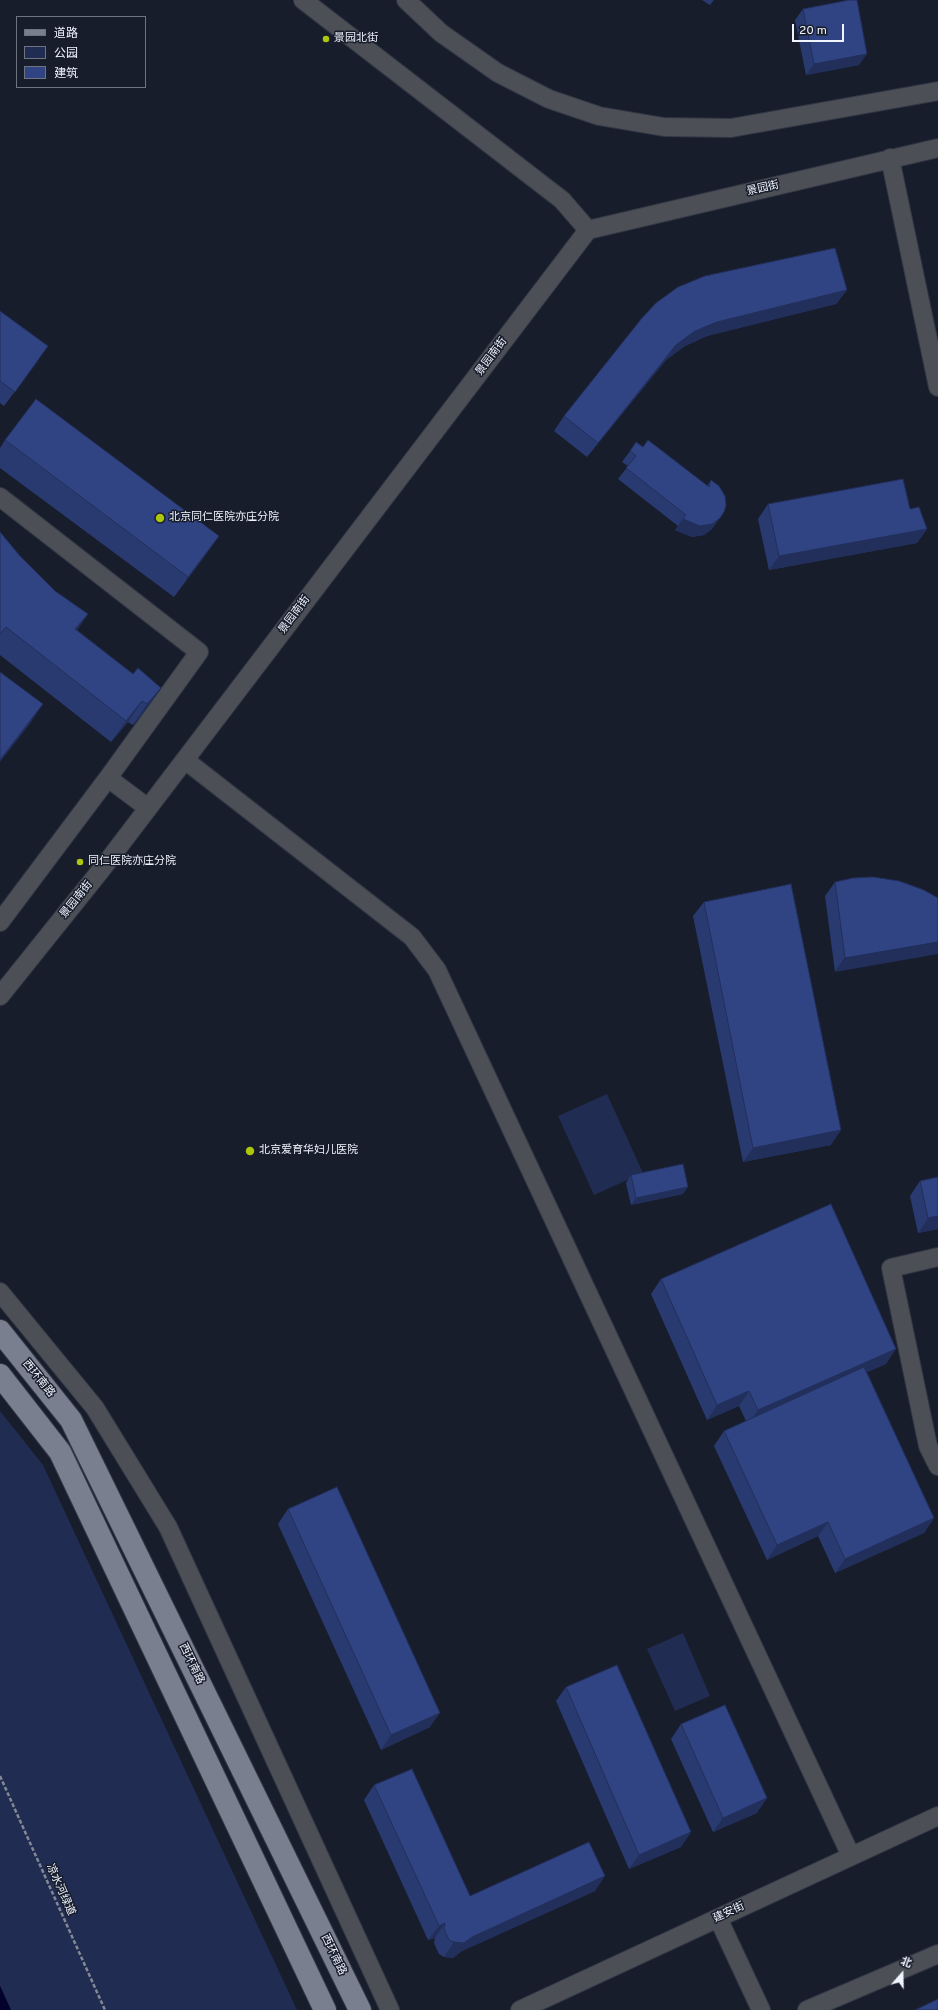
<!DOCTYPE html>
<html>
<head>
<meta charset="utf-8">
<style>
  body { margin:0 }
  #map { position:relative; width:938px; height:2010px; overflow:hidden; background:#181d2c; font-family:Overpass,"Noto Sans SC",sans-serif }
  canvas { display:block }
  .legend { position:absolute; left:16px; top:16px; width:130px; height:72px; box-sizing:border-box; background:#181d2c; border:1px solid #6e7380; margin:0; padding:5px 7px; list-style:none; font-size:12px; color:#eff4fe }
  .legend li { display:flex; align-items:center; gap:8px; height:20px }
  .legend b { width:20px; border:1px solid #6e7380 }
  .north { position:absolute; left:882px; top:1954px; width:40px; height:40px; -webkit-text-stroke:3px #181d2c; paint-order:stroke; rotate:20deg; font-size:11px; font-weight:700; line-height:16px; text-align:center; color:#eff4fe }
  .north::after { content:''; display:block; margin:auto; width:14px; height:18px; background:#eff4fe; clip-path:polygon(50% 0,100% 100%,50% 72%,0 100%) }
  .scale { position:absolute; left:792px; top:24px; width:52px; height:18px; box-sizing:border-box; border:2px solid #eff4fe; border-top:0; padding-left:5px; font-size:12px; line-height:14px; white-space:nowrap; color:#eff4fe; -webkit-text-stroke:3px #181d2c; paint-order:stroke }
</style>
</head>
<body>
<div id="map">
<canvas width="938" height="2010"></canvas>
<ul class="legend">
<li><b style="height:5px;background:#797f8f"></b>道路</li>
<li><b style="height:11px;background:#202c51"></b>公园</li>
<li><b style="height:11px;background:#304382"></b>建筑</li>
</ul>
<div class="north">北</div>
<div class="scale">20 m</div>
</div>
<script>
const c = document.querySelector('canvas').getContext('2d');
c.lineJoin = 'round';
function fill(path, color) {
  c.fillStyle = color;
  c.fill(path, 'evenodd');
}
function toPath(rows) {
  const path = new Path2D();
  for (const r of rows) {
    path.moveTo(r[0], r[1]);
    for (let i = 2; i < r.length; i += 2) path.lineTo(r[i], r[i + 1]);
  }
  return path;
}
function strokePath(path, color, width, dash) {
  c.strokeStyle = color;
  c.lineWidth = width;
  c.lineCap = dash ? 'butt' : 'round';
  c.setLineDash(dash || []);
  c.stroke(path);
}
function write(font, color, halo, rows, align = 'center') {
  c.font = font + ' Overpass,"Noto Sans SC",sans-serif';
  c.lineWidth = 3;
  c.setLineDash([]);
  c.textBaseline = 'middle';
  c.strokeStyle = halo;
  c.fillStyle = color;
  for (const [text, x, y, turn = 0] of rows) {
    c.save();
    c.translate(x, y);
    c.rotate((+turn || 0) * Math.PI / 180);
    c.textAlign = isNaN(turn) ? turn : align;
    if (halo) c.strokeText(text, 0, 0);
    c.fillText(text, 0, 0);
    c.restore();
  }
}
const green = toPath([
  [607,1094,643,1173,594,1195,558,1116],
  [0,1411,43,1465,297,2010,11,2010,0,1986],
  [683,1633,710,1696,675,1711,647,1649]
]);
const water = toPath([
  [0,1986,11,2010,0,2010]
]);
const path = toPath([
  [0,1776,105,2010]
]);
const minor = toPath([
  [303,0,562,200,588,230],
  [406,0,441,33,498,73,549,99,599,116,664,127,731,128,938,91],
  [890,158,938,387],
  [588,230,938,148],
  [0,497,199,652,108,778,148,808],
  [185,760,412,937,437,970,851,1856],
  [0,922,108,778],
  [0,996,101,870,588,230],
  [938,1257,891,1268,928,1446,938,1466],
  [0,1292,95,1408,168,1527,390,2010],
  [718,1918,761,2010],
  [520,2010,938,1816],
  [807,2010,938,1954]
]);
const major = toPath([
  [0,1331,71,1420,360,2010],
  [0,1375,60,1452,325,2010]
]);
const wall = toPath([
  [702,0,714,0,710,5],
  [803,9,859,65,806,75,795,20],
  [678,287,847,290,836,304,707,336,685,346,666,360,587,457,554,431,564,416],
  [0,311,38,361,4,406,0,403],
  [5,440,219,536,204,557,174,597,0,468,0,448],
  [643,447,707,486,711,480,712,529,704,535,692,537,675,530,678,526,618,479,628,466,622,462,630,451],
  [768,504,910,509,927,529,917,543,769,570,758,519],
  [0,532,20,556,55,591,88,614,77,630,133,674,161,688,147,708,133,725,128,722,111,742,0,655],
  [899,881,835,972,825,896,835,882],
  [704,902,831,1145,743,1162,693,916],
  [631,1175,683,1194,631,1205,626,1183],
  [920,1181,938,1229,918,1233,910,1196],
  [661,1279,886,1364,867,1372,934,1518,924,1533,835,1573,818,1536,767,1560,714,1446,724,1431,746,1421,739,1406,707,1420,651,1294],
  [288,1509,430,1727,381,1750,278,1524],
  [566,1687,691,1832,681,1847,629,1869,556,1701],
  [681,1724,757,1813,713,1832,671,1739],
  [374,1785,470,1896,595,1891,462,1951,453,1958,444,1957,439,1954,434,1943,435,1938,428,1940,364,1800]
]);
const shadedWall = toPath([
  [867,54,859,65,806,75,814,64],
  [847,290,836,304,707,336,685,346,666,360,587,457,598,443,676,345,695,331,717,322],
  [720,518,712,529,704,535,692,537,675,530,683,519],
  [927,529,917,543,769,570,779,556],
  [219,536,204,557,174,597,188,577],
  [88,614,73,635,75,629],
  [161,688,147,708,133,725,147,704],
  [142,701,128,722,111,742,126,721],
  [43,704,29,725,0,762,0,760],
  [938,942,938,954,835,972,845,958],
  [841,1130,831,1145,743,1162,753,1148],
  [688,1187,683,1194,631,1205,636,1198],
  [938,1216,938,1229,918,1233,928,1218],
  [896,1349,886,1364,748,1424,758,1410],
  [749,1391,739,1406,707,1420,717,1405],
  [934,1518,924,1533,835,1573,845,1559],
  [828,1522,818,1536,767,1560,777,1545],
  [440,1713,430,1727,381,1750,391,1735],
  [767,1798,757,1813,713,1832,723,1818],
  [691,1832,681,1847,629,1869,639,1855],
  [605,1876,595,1891,462,1951,453,1958,444,1957,454,1942,472,1937],
  [445,1923,435,1938,428,1940,439,1926]
]);
const building = toPath([
  [849,0,857,0,867,54,814,64,803,9,849,0],
  [835,248,847,290,717,322,695,331,676,345,598,443,564,416,642,318,656,303,678,287,705,276,835,248],
  [0,311,48,346,15,392,0,381,0,311],
  [36,399,219,536,188,577,5,440,36,399],
  [648,440,709,487,711,480,719,486,725,496,726,505,724,512,720,518,712,524,700,526,683,519,686,515,626,468,636,456,630,451,636,442,643,447,648,440],
  [903,479,910,509,919,507,927,529,779,556,768,504,903,479],
  [0,532,20,556,55,591,88,614,75,629,133,674,138,668,161,688,147,704,142,701,126,721,6,627,0,634,0,532],
  [0,672,43,704,0,760,0,672],
  [873,877,899,881,924,890,938,898,938,942,845,958,835,882,853,878,873,877],
  [791,884,841,1130,753,1148,704,902,791,884],
  [683,1164,688,1187,636,1198,631,1175,683,1164],
  [938,1177,938,1216,928,1218,920,1181,938,1177],
  [831,1204,896,1349,758,1410,749,1391,717,1405,661,1279,831,1204],
  [864,1367,934,1518,845,1559,828,1522,777,1545,724,1431,864,1367],
  [337,1487,440,1713,391,1735,288,1509,337,1487],
  [617,1665,691,1832,639,1855,566,1687,617,1665],
  [725,1705,767,1798,723,1818,681,1724,725,1705],
  [412,1769,470,1896,589,1842,605,1876,472,1937,464,1943,454,1942,449,1940,444,1929,445,1923,439,1926,374,1785,412,1769],
  [938,1999,938,2010,915,2010,938,1999]
]);
const markers = [
  [326,39,4,"#adc60e"],
  [160,518,5,"#adc60e"],
  [80,862,4,"#adc60e"],
  [250,1151,5,"#adc60e"]
];
const poiNames = [
  ["景园北街",334,39],
  ["北京同仁医院亦庄分院",169,518],
  ["同仁医院亦庄分院",88,862],
  ["北京爱育华妇儿医院",259,1151]
];
const streetNames = [
  ["景园街",763,189,-13],
  ["景园南街",492,357,-53],
  ["景园南街",295,615,-53],
  ["景园南街",77,900,-51],
  ["西环南路",38,1379,51],
  ["西环南路",191,1664,64],
  ["凉水河绿道",60,1890,66],
  ["建安街",729,1913,-25],
  ["西环南路",333,1955,64]
];
fill(green, '#202c51');
fill(water, '#02022c');
strokePath(minor, '#323745', 20);
strokePath(major, '#323745', 24);
strokePath(path, '#838894', 2.5, [4, 2]);
strokePath(minor, '#4c4f56', 18);
strokePath(major, '#797f8f', 22);
fill(wall, '#293a70');
fill(shadedWall, '#222f5b');
fill(building, '#304382');
strokePath(building, '#222f5b', 1);
for (const [x, y, r, color] of markers) {
  const dot = new Path2D();
  dot.arc(x, y, r, 0, 2 * Math.PI);
  c.fillStyle = color;
  c.fill(dot);
  strokePath(dot, '#181d2c', 1.5);
}
write('11px', '#eff4fe', '#181d2c', poiNames, 'left');
write('11px', '#eff4fe', '#181d2c', streetNames);
</script>
</body>
</html>
